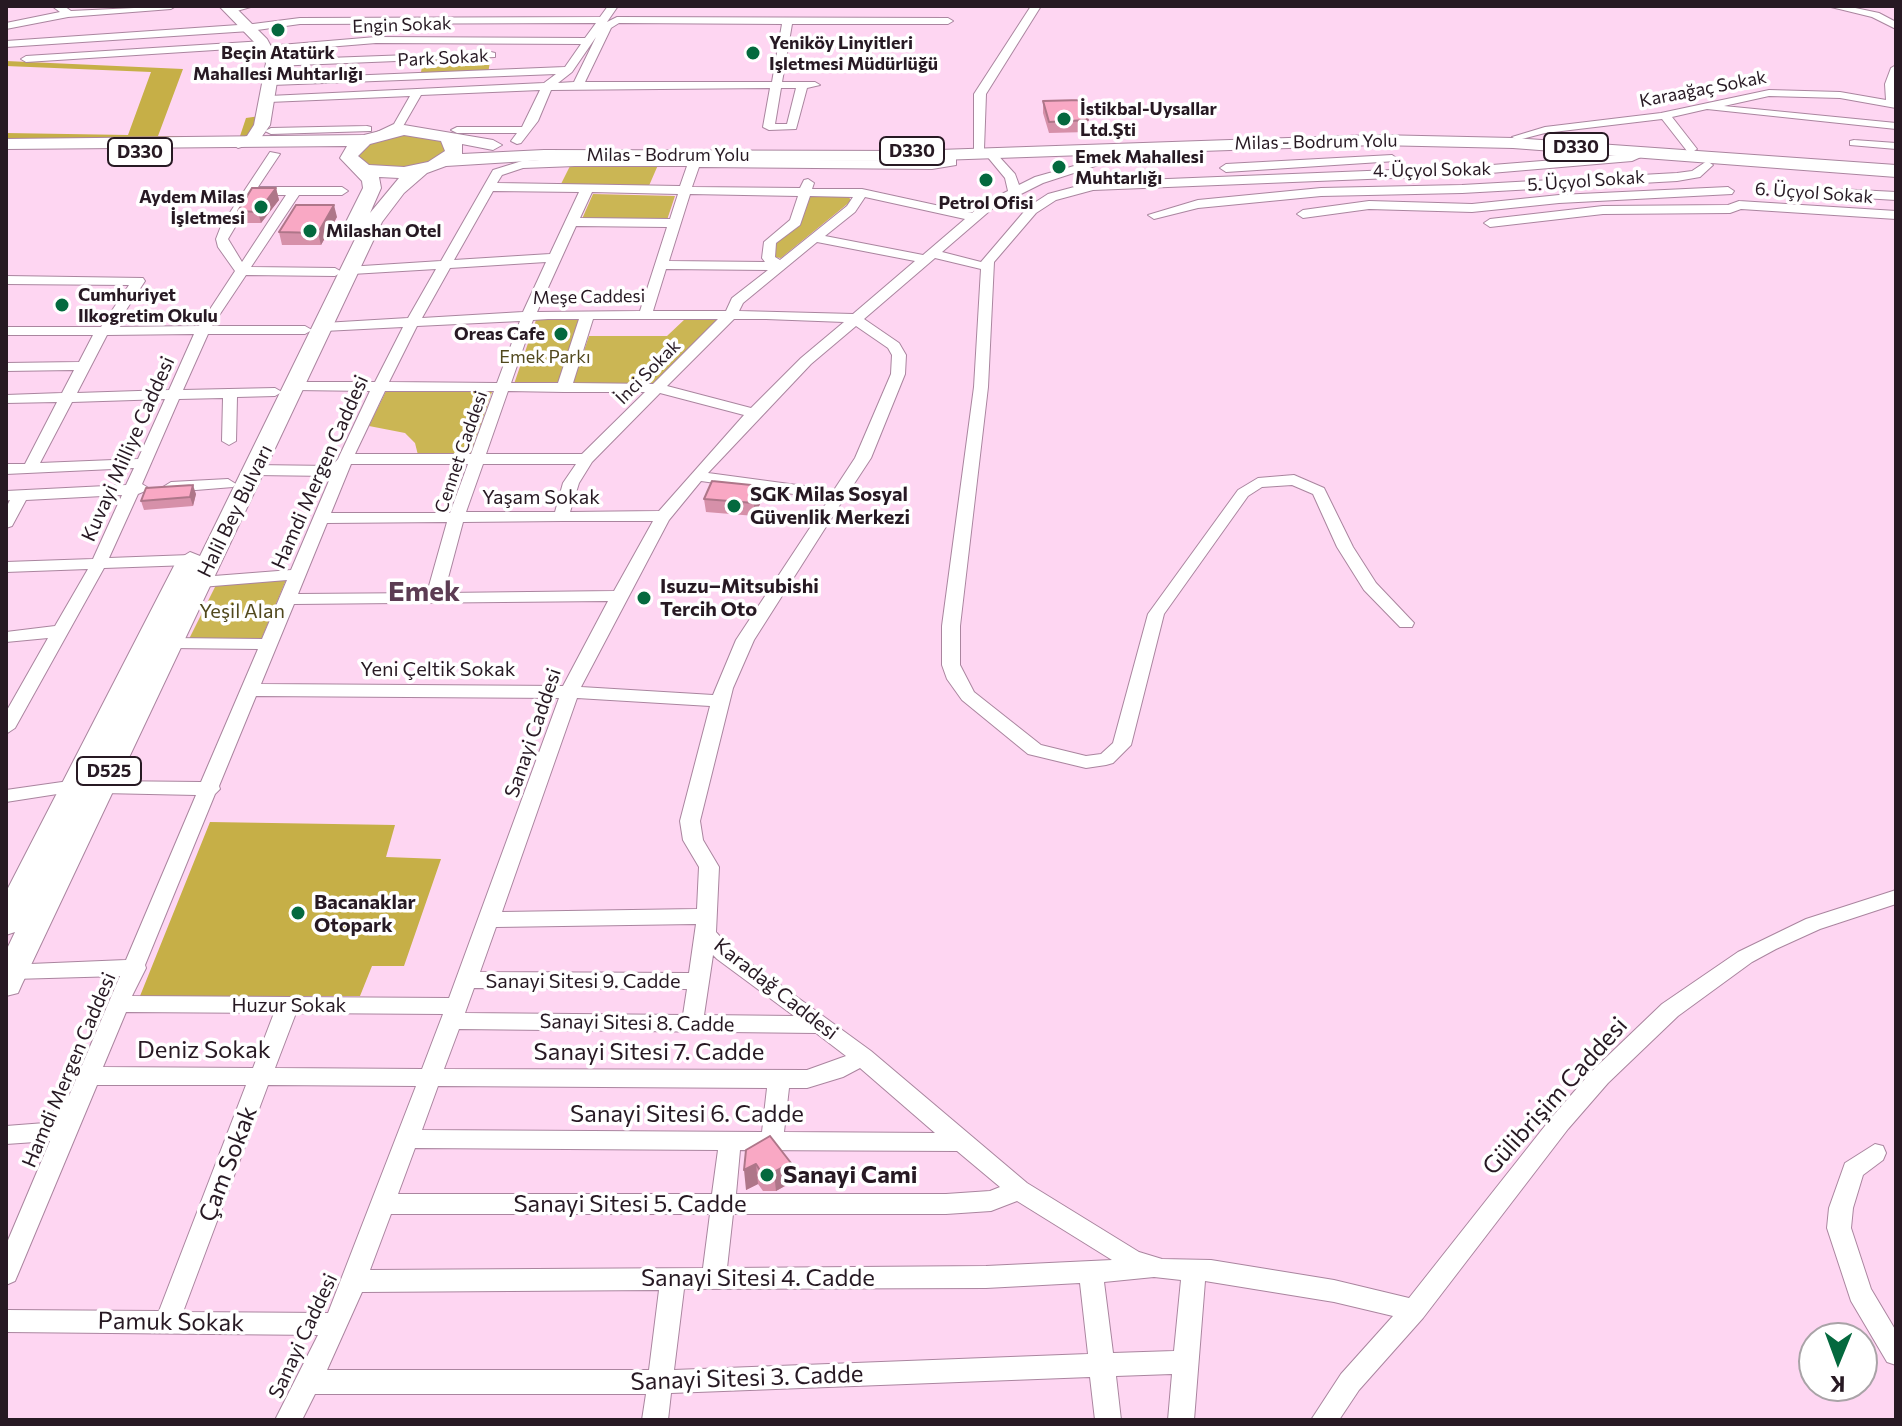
<!DOCTYPE html>
<html>
<head>
<meta charset="utf-8">
<style>
  body { margin:0 }
  #map { position:relative; width:1902px; height:1426px; overflow:hidden; background:#fed6f2; font-family:Commissioner,sans-serif }
  canvas { display:block }
  .frame { position:absolute; inset:0; border:8px solid #271923; pointer-events:none }
  .north { position:absolute; left:1798px; top:1322px; width:80px; height:80px; box-sizing:border-box; background:#fff; border:2px solid #a9a3a7; border-radius:50%; rotate:181deg; font-size:22px; font-weight:700; line-height:32px; text-align:center; color:#271923 }
  .north::after { content:''; display:block; margin:auto; width:28px; height:36px; background:#04693e; clip-path:polygon(50% 0,100% 100%,50% 72%,0 100%) }
</style>
</head>
<body>
<div id="map">
<canvas width="1902" height="1426"></canvas>
<div class="frame"></div>
<div class="north">K</div>
</div>
<script>
const c = document.querySelector('canvas').getContext('2d');
c.lineJoin = 'round';
function fill(path, color) {
  c.fillStyle = color;
  c.fill(path, 'evenodd');
}
function toPath(rows) {
  const path = new Path2D();
  for (const r of rows) {
    path.moveTo(r[0], r[1]);
    for (let i = 2; i < r.length; i += 2) path.lineTo(r[i], r[i + 1]);
  }
  return path;
}
function strokePath(path, color, width, dash) {
  c.strokeStyle = color;
  c.lineWidth = width;
  c.lineCap = dash ? 'butt' : 'round';
  c.setLineDash(dash || []);
  c.stroke(path);
}
function write(font, color, halo, rows, align = 'center') {
  c.font = font + ' Commissioner,sans-serif';
  c.lineWidth = 7;
  c.setLineDash([]);
  c.textBaseline = 'middle';
  c.strokeStyle = halo;
  c.fillStyle = color;
  for (const [text, x, y, turn = 0] of rows) {
    c.save();
    c.translate(x, y);
    c.rotate((+turn || 0) * Math.PI / 180);
    c.textAlign = isNaN(turn) ? turn : align;
    if (halo) c.strokeText(text, 0, 0);
    c.fillText(text, 0, 0);
    c.restore();
  }
}
const green = toPath([
  [491,55,488,74,420,77,424,57],
  [411,133,445,141,447,153,416,169,373,169,357,160,360,148,368,143],
  [571,164,658,165,648,188,560,186],
  [593,194,675,196,667,220,582,219],
  [808,197,849,197,851,201,781,258,772,257,779,236,798,226],
  [685,319,721,319,656,384,573,383,589,336,667,336],
  [536,320,579,320,559,383,514,384],
  [386,391,492,392,470,455,418,455,415,443,405,433,369,426],
  [286,580,261,640,189,639,216,585]
]);
const forest = toPath([
  [6,61,183,69,158,136,240,136,246,118,260,116,254,136,238,142,6,141,6,133,128,135,151,72,6,66],
  [210,822,395,825,386,857,441,859,404,966,372,966,360,996,140,996]
]);
const minor = toPath([
  [52,6,64,6,71,11,176,6,171,9,68,17,6,29,6,23,60,12,52,6],
  [235,6,254,6,230,13,225,10,235,6],
  [608,6,618,6,607,22,617,17,948,18,953,21,948,24,792,24,782,82,815,82,820,85,807,88,796,129,769,130,763,127,770,88,551,90,538,121,521,143,517,144,511,141,517,133,457,133,451,130,457,127,522,127,540,90,421,95,402,128,379,138,373,135,375,133,394,124,410,96,269,102,263,99,269,96,544,83,556,74,272,85,267,82,272,79,565,67,581,44,376,43,266,52,262,51,262,47,26,62,21,59,26,56,264,41,268,46,376,37,585,38,596,23,300,24,250,31,6,47,6,41,253,24,300,18,600,17,608,6],
  [619,23,782,24,772,82,585,82,611,28,619,23],
  [596,37,574,82,558,83,572,72,596,37],
  [781,88,796,88,787,124,775,124,781,88],
  [1031,6,1041,6,986,94,984,149,974,151,974,94,1031,6],
  [1827,6,1846,6,1879,13,1896,22,1896,29,1872,17,1827,6],
  [491,52,495,53,495,57,273,66,268,63,273,60,491,52],
  [1896,65,1896,108,1840,98,1769,96,1724,106,1896,123,1896,129,1707,109,1672,117,1697,149,1691,153,1687,151,1662,119,1545,133,1518,140,1512,137,1545,127,1661,113,1769,90,1840,92,1886,100,1885,84,1891,68,1896,65],
  [367,126,371,127,371,131,271,134,265,131,271,128,367,126],
  [1854,140,1896,143,1896,149,1850,145,1850,141,1854,140],
  [1117,148,1125,148,1126,156,1043,183,993,208,942,252,981,262,1028,207,1048,194,1093,182,1467,167,1630,154,1646,148,1652,152,1632,161,1467,175,1093,190,1056,200,1036,213,994,262,988,387,960,626,960,665,974,692,1041,745,1086,756,1101,754,1113,743,1148,614,1238,490,1258,478,1294,475,1324,488,1353,547,1376,583,1414,623,1412,627,1400,627,1364,590,1337,547,1313,494,1292,485,1262,487,1248,496,1164,614,1131,745,1113,763,1106,765,1086,768,1028,754,962,700,947,679,942,665,942,626,974,387,981,269,935,258,864,319,899,343,906,355,905,374,871,458,848,493,850,496,843,500,754,640,733,688,700,821,703,840,719,867,716,932,731,949,871,1051,1027,1183,1139,1252,1162,1259,1211,1260,1334,1280,1409,1298,1552,1117,1592,1071,1662,1004,1738,952,1806,919,1896,890,1896,904,1820,929,1776,949,1752,962,1678,1016,1608,1083,1568,1129,1423,1318,1359,1390,1339,1420,1311,1420,1341,1374,1393,1316,1334,1302,1211,1282,1205,1281,1194,1420,1168,1420,1172,1374,1116,1376,1121,1420,1095,1420,1090,1377,671,1393,668,1420,642,1420,646,1394,315,1394,302,1420,275,1420,318,1335,6,1332,6,1310,159,1311,246,1085,97,1085,18,1274,15,1281,6,1285,6,1245,50,1141,6,1144,6,1126,45,1123,63,1098,69,1096,120,976,13,979,6,977,6,965,126,960,196,795,102,793,93,787,102,781,201,782,258,649,171,648,162,643,171,638,262,639,287,580,201,587,193,582,201,577,291,570,331,476,254,475,246,470,254,465,332,466,338,459,370,391,295,390,288,386,295,382,375,382,403,327,324,331,317,327,324,323,408,318,436,269,352,274,347,273,347,267,441,261,493,170,522,161,575,158,932,161,945,159,944,155,950,151,956,155,956,165,932,169,699,167,692,187,800,188,804,180,808,179,814,183,812,189,862,189,972,213,985,202,1008,191,1005,178,986,155,986,151,994,151,1015,174,1019,185,1035,177,1113,155,1117,148],
  [575,166,687,166,680,186,497,183,502,175,523,168,575,166],
  [493,191,579,192,550,254,454,260,493,191],
  [592,192,678,194,670,219,580,218,592,192],
  [690,194,798,196,790,220,764,242,762,258,765,262,669,261,690,194],
  [810,196,853,197,847,206,780,260,775,257,776,243,800,225,810,196],
  [865,197,965,219,923,255,825,236,855,212,865,197],
  [576,226,667,227,640,311,537,312,576,226],
  [817,242,915,261,853,314,739,311,743,303,817,242],
  [546,262,523,312,422,318,450,268,546,262],
  [666,269,768,270,732,298,726,311,653,311,666,269],
  [548,319,579,319,558,383,511,383,533,320,548,319],
  [593,319,718,319,653,384,573,383,593,319],
  [734,319,766,319,844,322,801,358,751,408,667,386,734,319],
  [520,321,497,383,389,382,417,326,520,321],
  [856,326,888,348,892,355,891,374,855,458,834,490,708,473,811,364,856,326],
  [385,391,494,391,471,454,355,454,385,391],
  [508,391,564,392,645,392,582,454,486,454,508,391],
  [660,393,744,415,659,511,570,512,579,483,592,462,660,393],
  [351,464,468,464,450,513,331,513,351,464],
  [483,464,576,464,563,483,555,512,466,512,483,464],
  [701,481,829,499,736,640,713,695,581,687,669,520,701,481],
  [563,521,653,521,614,591,444,593,463,522,563,521],
  [447,522,427,593,298,594,327,523,447,522],
  [608,601,563,686,261,684,294,604,608,601],
  [256,696,559,698,449,998,132,996,146,968,145,965,215,794,220,789,219,786,256,696],
  [577,698,710,706,680,821,683,840,699,867,697,909,502,912,577,698],
  [696,924,689,973,480,972,496,927,696,924],
  [713,955,717,959,794,1016,704,1015,713,955],
  [474,988,687,989,683,1015,465,1013,474,988],
  [126,1012,274,1013,253,1068,103,1067,126,1012],
  [296,1013,443,1014,422,1069,275,1068,296,1013],
  [459,1029,816,1033,846,1056,807,1070,444,1069,459,1029],
  [860,1068,935,1133,784,1132,789,1088,807,1088,843,1077,860,1068],
  [268,1085,416,1086,328,1313,183,1312,268,1085],
  [438,1086,767,1088,762,1132,422,1130,438,1086],
  [415,1148,718,1150,712,1194,398,1194,415,1148],
  [740,1150,957,1151,1000,1187,990,1191,946,1194,736,1194,740,1150],
  [1017,1201,1112,1260,986,1266,727,1268,733,1214,946,1214,991,1211,1017,1201],
  [391,1214,710,1214,703,1268,370,1270,391,1214],
  [1154,1277,1181,1280,1174,1351,1113,1353,1104,1282,1154,1277],
  [1080,1283,1088,1354,674,1370,684,1289,986,1288,1080,1283],
  [659,1290,649,1370,327,1370,362,1292,659,1290],
  [270,152,280,154,258,187,342,187,348,191,342,195,299,195,251,267,335,268,342,272,335,276,246,275,212,326,305,326,312,330,305,334,208,334,183,390,275,388,282,392,275,396,237,397,236,441,229,445,222,441,223,398,179,399,142,484,150,489,138,494,109,558,190,555,198,560,190,565,104,568,15,728,6,734,6,712,48,638,6,642,6,632,55,626,88,569,6,572,6,562,93,559,122,495,26,500,12,526,6,528,6,508,10,500,6,501,6,491,126,485,134,468,6,474,6,464,25,464,57,402,6,403,6,395,62,393,74,370,6,371,6,363,79,362,93,335,6,335,6,327,101,327,129,285,6,284,6,276,143,278,145,281,115,327,199,326,235,271,218,247,216,239,221,226,270,152],
  [254,195,286,195,242,262,228,239,254,195],
  [194,334,169,390,77,393,107,335,194,334],
  [165,399,138,459,40,463,72,402,165,399],
  [1392,155,1398,159,1396,161,1226,172,1220,168,1226,164,1392,155],
  [1707,161,1713,165,1700,177,1677,181,1462,193,1321,196,1198,208,1154,219,1148,215,1198,200,1321,188,1462,185,1677,173,1692,171,1707,161],
  [1728,187,1734,191,1732,194,1559,203,1472,212,1369,209,1303,218,1297,214,1303,210,1369,201,1472,204,1559,195,1728,187],
  [1818,188,1896,192,1896,200,1814,195,1812,192,1818,188],
  [1739,201,1896,211,1896,219,1741,209,1730,213,1603,214,1490,227,1484,223,1490,219,1603,206,1728,205,1739,201],
  [228,479,236,484,233,487,171,492,163,487,171,482,228,479],
  [76,780,83,782,85,786,83,790,6,802,6,790,76,780],
  [1875,1144,1883,1146,1886,1153,1883,1160,1863,1175,1853,1208,1851,1228,1871,1289,1896,1331,1896,1365,1887,1362,1851,1301,1827,1228,1829,1208,1845,1163,1875,1144]
]);
const major = toPath([
  [219,6,234,6,267,39,280,63,270,125,258,142,238,148,230,143,247,136,254,125,266,63,256,44,219,6]
]);
const highway = toPath([
  [404,125,493,140,502,145,493,150,462,144,462,154,544,150,910,151,1376,135,1513,138,1896,165,1896,177,1513,148,1376,145,910,161,544,160,446,166,427,173,404,193,382,222,22,984,18,993,6,996,6,951,15,932,6,935,6,892,177,560,190,552,200,556,360,229,348,228,345,224,363,188,362,181,340,158,347,146,6,149,6,139,364,135,404,125],
  [404,135,441,141,445,151,428,162,404,167,369,165,358,156,370,144,404,135],
  [379,177,399,178,370,213,381,188,379,177]
]);
const wall = toPath([
  [1043,101,1088,120,1087,132,1049,133,1043,113],
  [276,188,279,200,261,223,241,223,238,211],
  [337,217,321,245,282,245,279,232],
  [761,486,762,499,755,516,706,512,704,499],
  [196,494,193,506,144,510,141,501],
  [746,1150,792,1182,776,1191,763,1191,758,1184,746,1190]
]);
const shadedWall = toPath([
  [276,188,279,200,261,223,258,212],
  [334,205,337,217,321,245,318,233],
  [193,485,196,494,193,506,190,497],
  [761,486,762,499,755,516,754,503],
  [791,1163,792,1182,776,1191,774,1172],
  [756,1164,758,1184,746,1190,744,1170]
]);
const building = toPath([
  [1081,100,1088,120,1049,122,1043,101,1081,100],
  [252,188,276,188,258,212,238,211,252,188],
  [296,205,334,205,318,233,279,232,296,205],
  [712,481,761,486,754,503,704,499,712,481],
  [193,485,190,497,141,501,146,488,193,485],
  [770,1136,791,1163,774,1172,761,1172,756,1164,744,1170,746,1150,770,1136]
]);
const markers = [
  [278,30,8,"#04693e"],
  [753,53,8,"#04693e"],
  [1064,119,8,"#04693e"],
  [1059,167,8,"#04693e"],
  [986,180,8,"#04693e"],
  [261,207,8,"#04693e"],
  [310,231,8,"#04693e"],
  [62,305,8,"#04693e"],
  [561,334,8,"#04693e"],
  [734,506,8,"#04693e"],
  [644,598,8,"#04693e"],
  [298,913,8,"#04693e"],
  [767,1175,8,"#04693e"]
];
const farStreetnames = [
  ["Engin Sokak",402,25,-2],
  ["Park Sokak",443,58,-3],
  ["Karaağaç Sokak",1703,89,-11],
  ["Milas - Bodrum Yolu",1316,142,-1],
  ["Milas - Bodrum Yolu",668,155],
  ["4. Üçyol Sokak",1432,170,-1],
  ["5. Üçyol Sokak",1586,181,-4],
  ["6. Üçyol Sokak",1814,193,4],
  ["Meşe Caddesi",589,297,-1],
  ["İnci Sokak",648,372,-45],
  ["Cennet Caddesi",461,452,-71]
];
const farPoinames = [
  ["Yeniköy Linyitleri",769,43],
  ["Işletmesi Müdürlüğü",769,64],
  ["Beçin Atatürk",278,53,"center"],
  ["Mahallesi Muhtarlığı",278,74,"center"],
  ["İstikbal-Uysallar",1080,109],
  ["Ltd.Şti",1080,130],
  ["Emek Mahallesi",1075,157],
  ["Muhtarlığı",1075,178],
  ["Aydem Milas",245,197,"right"],
  ["İşletmesi",245,218,"right"],
  ["Petrol Ofisi",986,203,"center"],
  ["Milashan Otel",326,231],
  ["Cumhuriyet",78,295],
  ["Ilkogretim Okulu",78,316],
  ["Oreas Cafe",545,334,"right"]
];
const shields = [
  [1576,147,64],
  [912,151,64],
  [140,152,64],
  [109,771,64]
];
const shieldNames = [
  ["D330",1576,147],
  ["D330",912,151],
  ["D330",140,152],
  ["D525",109,771]
];
const farParknames = [
  ["Emek Parkı",545,357]
];
const streetNames = [
  ["Kuvayi Milliye Caddesi",128,449,-66],
  ["Hamdi Mergen Caddesi",320,472,-66],
  ["Yaşam Sokak",541,497],
  ["Halil Bey Bulvarı",235,511,-64],
  ["Yeni Çeltik Sokak",438,669],
  ["Sanayi Caddesi",533,733,-71],
  ["Sanayi Sitesi 9. Cadde",583,981],
  ["Karadağ Caddesi",776,989,38],
  ["Huzur Sokak",289,1005],
  ["Sanayi Sitesi 8. Cadde",637,1023,1],
  ["Hamdi Mergen Caddesi",69,1070,-67],
  ["Sanayi Caddesi",303,1336,-65]
];
const poiNames = [
  ["SGK Milas Sosyal",750,494],
  ["Güvenlik Merkezi",750,517],
  ["Isuzu–Mitsubishi",660,586],
  ["Tercih Oto",660,609],
  ["Bacanaklar",314,902],
  ["Otopark",314,925]
];
const parkNames = [
  ["Yeşil Alan",242,611]
];
const nearStreetnames = [
  ["Deniz Sokak",204,1050],
  ["Sanayi Sitesi 7. Cadde",649,1052],
  ["Gülibrişim Caddesi",1555,1096,-48],
  ["Sanayi Sitesi 6. Cadde",687,1114],
  ["Çam Sokak",228,1164,-69],
  ["Sanayi Sitesi 5. Cadde",630,1204],
  ["Sanayi Sitesi 4. Cadde",758,1278],
  ["Pamuk Sokak",171,1322,1],
  ["Sanayi Sitesi 3. Cadde",747,1378,-2]
];
const nearPoinames = [
  ["Sanayi Cami",783,1175]
];
const districtNames = [
  ["Emek",424,592]
];
fill(green, '#cbb654');
fill(forest, '#c6af47');
strokePath(minor, '#aa859f', 2);
strokePath(major, '#aa859f', 2);
strokePath(highway, '#aa859f', 2);
fill(minor, '#fff');
fill(major, '#fff');
fill(highway, '#fff');
fill(wall, '#d690a9');
fill(shadedWall, '#ae7689');
fill(building, '#f9a8c4');
strokePath(building, '#ae7689', 2);
for (const [x, y, r, color] of markers) {
  const dot = new Path2D();
  dot.arc(x, y, r, 0, 2 * Math.PI);
  c.fillStyle = color;
  c.fill(dot);
  strokePath(dot, '#fff', 3);
}
write('18px', '#271923', '#fff', farStreetnames);
write('bold 18px', '#271923', '#fff', farPoinames, 'left');
for (const [x, y, w] of shields) {
  const box = new Path2D();
  box.roundRect(x - w / 2, y - 14, w, 28, 6);
  c.fillStyle = '#fff';
  c.fill(box);
  strokePath(box, '#271923', 2);
}
write('bold 18px', '#271923', null, shieldNames);
write('18px', '#51481d', '#fff', farParknames);
write('20px', '#271923', '#fff', streetNames);
write('bold 20px', '#271923', '#fff', poiNames, 'left');
write('20px', '#51481d', '#fff', parkNames);
write('24px', '#271923', '#fff', nearStreetnames);
write('bold 24px', '#271923', '#fff', nearPoinames, 'left');
write('bold 28px', '#5c3c53', '#fff', districtNames);
</script>
</body>
</html>
